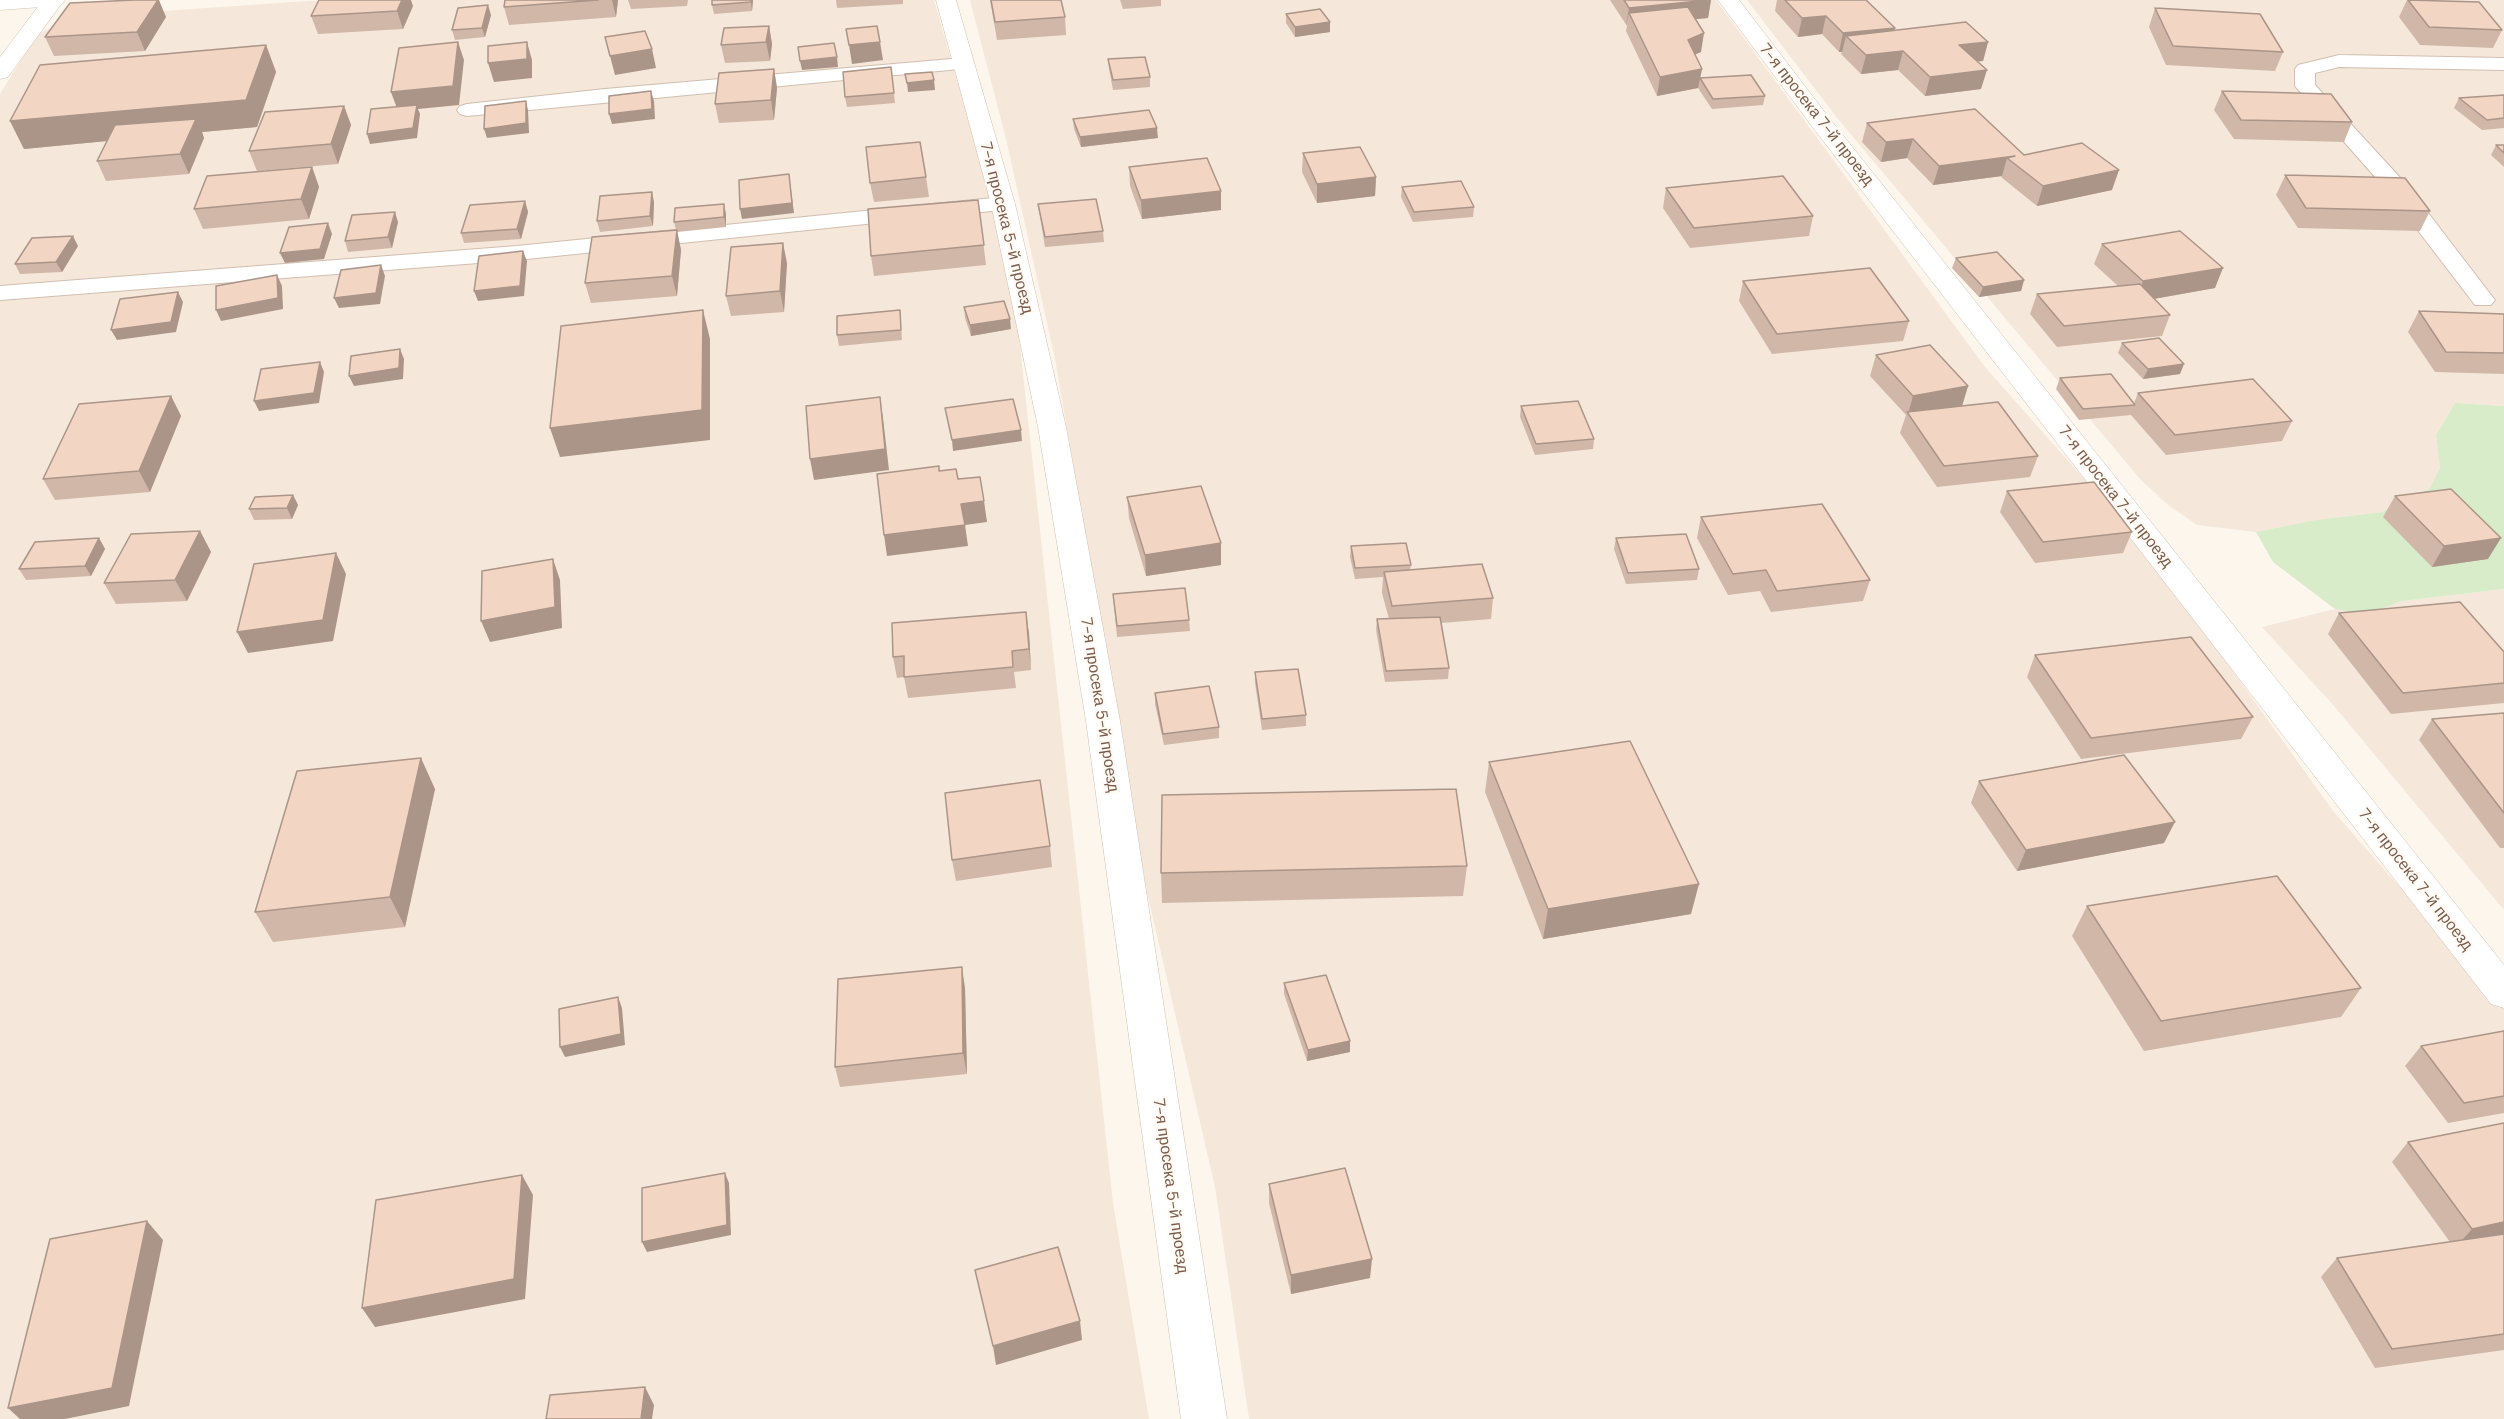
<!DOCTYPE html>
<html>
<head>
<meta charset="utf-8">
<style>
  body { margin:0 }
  canvas { display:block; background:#fdf6ec }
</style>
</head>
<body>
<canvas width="2504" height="1419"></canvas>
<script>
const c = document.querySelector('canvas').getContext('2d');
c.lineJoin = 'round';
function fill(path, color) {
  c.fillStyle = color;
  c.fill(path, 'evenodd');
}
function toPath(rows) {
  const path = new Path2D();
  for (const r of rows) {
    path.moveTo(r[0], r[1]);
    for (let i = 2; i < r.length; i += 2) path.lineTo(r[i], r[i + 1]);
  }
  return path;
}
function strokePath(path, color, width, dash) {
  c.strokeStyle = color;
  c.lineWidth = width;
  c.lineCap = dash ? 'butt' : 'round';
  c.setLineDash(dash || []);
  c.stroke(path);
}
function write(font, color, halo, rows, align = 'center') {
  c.font = font + ' "DM Sans",sans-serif';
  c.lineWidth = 4.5;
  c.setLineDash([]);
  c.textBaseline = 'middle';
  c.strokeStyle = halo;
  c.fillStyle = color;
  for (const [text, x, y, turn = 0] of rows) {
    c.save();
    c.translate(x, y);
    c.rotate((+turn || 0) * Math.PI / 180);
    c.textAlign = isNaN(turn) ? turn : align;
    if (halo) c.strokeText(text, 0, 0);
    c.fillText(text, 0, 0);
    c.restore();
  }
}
const residential = toPath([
  [322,0,934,0,989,193,1016,309,1113,1203,1149,1419,0,1419,0,94,37,34,76,17],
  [970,0,1716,0,1985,367,2141,543,2333,811,2504,1006,2504,1419,1249,1419,1215,1187,1146,888,1055,359,1006,139],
  [1747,0,2504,0,2504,406,2455,403,2436,435,2440,468,2430,488,2382,512,2315,520,2256,532,2197,525,2168,505,2140,479,1838,119],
  [2504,589,2504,910,2334,706,2262,627,2335,609,2368,614,2402,601]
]);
const green = toPath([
  [2455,403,2504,406,2504,589,2402,601,2368,614,2335,609,2273,562,2256,532,2315,520,2382,512,2430,488,2440,468,2436,435]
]);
const lane = toPath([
  [2339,55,2504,58,2504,70,2339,67,2315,73,2315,85,2406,184,2491,295,2495,300,2491,305,2475,305,2390,194,2295,86,2295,69,2298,65,2339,55],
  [963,58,970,60,973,64,970,68,467,116,460,114,457,110,460,106,467,104,605,89,963,58],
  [1003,197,1011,199,1014,204,1011,209,517,260,0,300,0,286,517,246,1003,197]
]);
const street = toPath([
  [43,0,64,0,8,77,0,79,0,57,43,0],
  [936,0,956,0,1015,204,1066,427,1120,721,1227,1419,1181,1419,1086,721,1038,427,991,204,936,0],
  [1718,0,1739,0,1830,119,2504,965,2504,1008,2491,1004,1814,129,1718,0]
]);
const secondary = toPath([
  [0,0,65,0,62,4,55,6,0,10,0,0]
]);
const wall = toPath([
  [505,0,618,0,616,17,509,25,504,7],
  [628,0,688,0,687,6,631,9],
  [753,0,752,11,714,14,712,5],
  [836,0,903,0,903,4,837,8],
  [990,0,1061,0,1065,17,1066,35,997,40],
  [1120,0,1161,0,1161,6,1123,9],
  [1610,0,1711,0,1708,18,1696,19,1701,52,1695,54,1702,69,1700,78,1765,96,1763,105,1712,109,1698,88,1657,96,1626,31,1627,26],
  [1777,0,1785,0,1895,28,1894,30,1988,42,1983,61,1977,61,1981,89,1925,96,1898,70,1861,74,1841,54,1842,52,1839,52,1822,34,1798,37,1775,11],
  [2407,0,2434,0,2502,30,2493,48,2420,45,2399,17],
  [413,6,403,29,318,34,311,16],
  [2155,8,2283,52,2275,71,2166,65,2149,27],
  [1286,14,1330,32,1295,37,1286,23],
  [491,15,485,37,455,40,452,30],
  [166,17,145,51,54,56,45,37],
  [769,26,772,44,770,61,725,63,721,45],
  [266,45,276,72,257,127,202,132,204,138,189,174,106,181,97,161,107,141,24,149,10,121],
  [1108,59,1150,77,1150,87,1113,90,1109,69],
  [891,67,895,103,847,107,845,97],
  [774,69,777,88,774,120,719,123,715,104],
  [2222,91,2352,122,2344,142,2234,139,2214,110],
  [2504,95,2504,128,2482,130,2454,108,2459,98],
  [344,106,351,125,338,164,257,171,249,151],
  [1073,119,1158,138,1081,147,1074,129],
  [1867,123,2024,155,2112,190,2037,206,2001,177,2002,176,1933,185,1907,158,1881,162,1862,142],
  [2496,145,2504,145,2504,167,2491,155],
  [1303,153,1376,177,1375,196,1317,203,1302,172],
  [312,167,319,187,309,219,203,229,194,209],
  [1129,167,1221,210,1142,219,1130,186],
  [2285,176,2430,211,2420,231,2298,228,2276,195],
  [926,177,929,197,874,202,870,183],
  [1402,187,1474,207,1473,217,1413,222,1401,197],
  [1666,188,1813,216,1809,236,1690,248,1663,208],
  [978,200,986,265,874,276,871,256],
  [525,201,528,212,521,239,464,243,461,233],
  [654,202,653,226,600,232,597,221],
  [1038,204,1103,231,1104,242,1045,247],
  [726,214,726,227,677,232,681,250,677,296,591,303,585,283,676,230,674,222],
  [398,222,392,248,348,252,345,241],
  [2102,244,2215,288,2154,299,2170,315,2162,336,2057,347,2030,314,2037,294,2118,286,2094,264],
  [78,246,62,272,20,274,15,264],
  [1956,258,2024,280,2021,291,1979,297,1952,268],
  [787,263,784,312,731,316,726,296],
  [1743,281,1909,321,1903,341,1772,354,1739,301],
  [964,307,1011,329,971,336,965,318],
  [900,310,902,340,839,346,837,335],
  [2419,311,2504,314,2504,374,2435,372,2408,332],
  [2122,343,2180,374,2143,379,2118,353],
  [1876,355,1968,386,1962,406,2038,456,2030,477,1937,487,1900,433,1906,415,1870,376],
  [2060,378,2134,403,2138,393,2292,421,2282,441,2166,455,2131,415,2079,420,2056,389],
  [171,396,181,416,150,492,55,500,43,479],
  [1521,406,1594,439,1593,449,1535,455,1520,417],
  [2007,491,2132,532,2123,553,2035,563,2000,512],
  [293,495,298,505,292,519,254,520,249,509],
  [2395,496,2488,559,2432,567,2383,517],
  [1127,497,1221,565,1146,576,1129,518],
  [1701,517,1870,580,1863,601,1771,612,1760,591,1728,595,1697,538],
  [200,531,211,552,187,601,116,604,104,583],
  [99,538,105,549,91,576,26,580,19,569],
  [1616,538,1699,569,1697,580,1626,584,1614,549],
  [1351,546,1411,565,1410,570,1493,598,1491,619,1441,623,1449,668,1448,679,1385,682,1376,630,1377,619,1389,619,1382,593,1383,577,1355,579,1350,557],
  [1113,594,1189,620,1190,631,1117,637],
  [2339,613,2504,652,2504,703,2391,714,2328,634],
  [1029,633,1031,670,1014,672,1016,688,908,698,904,677,897,678,893,657],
  [2035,655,2253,717,2241,739,2081,759,2027,677],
  [1255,672,1306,715,1306,726,1262,730,1255,683],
  [1155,693,1219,727,1219,738,1164,745,1155,704],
  [2504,713,2504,848,2500,848,2419,740,2432,719],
  [1489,762,1691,914,1543,939,1485,792],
  [1979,781,2164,843,2017,871,1971,803],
  [435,789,405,927,273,942,255,912],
  [1050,846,1052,867,956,881,952,860],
  [1467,866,1463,896,1162,903,1161,873],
  [2087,906,2361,988,2341,1017,2144,1051,2072,936],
  [1284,983,1350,1041,1350,1052,1307,1061,1284,994],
  [965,988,967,1074,840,1087,835,1067],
  [2504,1031,2504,1113,2448,1123,2405,1066,2421,1046],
  [2504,1123,2504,1350,2375,1368,2321,1277,2337,1258,2450,1242,2392,1162,2408,1142],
  [1269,1184,1370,1278,1291,1294,1269,1203]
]);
const shadedWall = toPath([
  [158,0,159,0,166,17,145,51,137,32],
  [402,0,411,0,413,6,403,29,397,11],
  [612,0,618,0,616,17],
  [751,0,753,0,752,11,751,2],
  [1711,0,1708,18,1635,25,1629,13,1626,26,1629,8],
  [488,5,491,15,485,37,482,28],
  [1826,16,1822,34,1798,37,1802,18],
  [1330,22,1330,32,1295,37,1295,27],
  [769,26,772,44,770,61,766,42],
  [1895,28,1890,47,1846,36,1842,52,1839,52,1843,33],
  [1704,33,1701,52,1685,59,1688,40],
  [458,42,464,60,459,105,418,109,420,114,417,138,370,144,367,134,398,111,391,92],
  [527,42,532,60,532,78,494,82,488,63],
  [880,42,883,60,852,64,849,45],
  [1988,42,1983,61,1954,64,1959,45],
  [266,45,276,72,257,127,202,132,204,138,189,174,180,154,190,133,24,149,10,121],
  [652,49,656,68,615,75,610,56],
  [1903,51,1898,70,1861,74,1866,55],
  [837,57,838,67,802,70,800,61],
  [774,69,777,88,774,120,771,100],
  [1702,69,1698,88,1657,96,1660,77],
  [1987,70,1981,89,1925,96,1930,77],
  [934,80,935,90,908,92,907,83],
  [651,91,654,101,655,119,612,124,609,114],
  [526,101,528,110,529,133,487,138,484,129],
  [344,106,351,125,338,164,331,144],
  [1157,128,1158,138,1081,147,1080,137],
  [1913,139,1907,158,1881,162,1886,142],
  [2015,156,2007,158,2002,176,1933,185,1939,166],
  [312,167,319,187,309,219,301,199],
  [2119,170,2112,190,2037,206,2043,186],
  [789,174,794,213,742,219,740,209],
  [1376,177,1375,196,1317,203,1317,184],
  [1221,191,1221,210,1142,219,1141,200],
  [652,192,654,202,653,226,650,216],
  [525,201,528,212,521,239,517,229],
  [724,204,726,214,726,227,724,217],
  [395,212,398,222,392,248,388,237],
  [328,223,332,234,324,259,285,263,280,253],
  [677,230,681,250,677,296,672,276],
  [73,236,78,246,62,272,56,262],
  [783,243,787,263,784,312,780,291],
  [523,251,527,261,524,296,478,301,474,291],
  [381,265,385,276,380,304,339,308,334,298],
  [2223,268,2215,288,2136,302,2143,281],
  [277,275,282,286,283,309,221,321,216,310],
  [2024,280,2021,291,1979,297,1983,287],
  [178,292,183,302,176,332,117,340,111,330],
  [703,310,710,339,710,440,560,457,550,428],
  [1010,319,1011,329,971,336,970,325],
  [400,349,404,359,403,379,354,386,349,376],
  [320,362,324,372,319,403,259,411,254,401],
  [2184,364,2180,374,2143,379,2148,369],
  [1968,386,1962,406,1908,414,1913,396],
  [171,396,181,416,150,492,139,471],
  [880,397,883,418,889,470,814,480,810,459],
  [1021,430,1022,441,953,451,952,440],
  [293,495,298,505,292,519,287,508],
  [984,501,987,522,965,525,968,546,887,556,884,535,961,504],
  [200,531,211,552,187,601,175,580],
  [99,538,105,549,91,576,85,566],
  [2501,538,2488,559,2432,567,2444,546],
  [1221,543,1221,565,1146,576,1145,555],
  [336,553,346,574,333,641,248,653,237,632],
  [553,559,560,580,562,628,490,642,481,621],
  [1026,612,1029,633,1031,670,1029,649],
  [421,758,435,789,405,927,390,897],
  [2175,822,2164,843,2017,871,2026,850],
  [1699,884,1691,914,1543,939,1548,909],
  [962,967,965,988,967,1074,963,1053],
  [618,997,622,1008,625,1045,565,1057,560,1047],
  [1350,1041,1350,1052,1307,1061,1308,1050],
  [725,1173,729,1183,731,1235,647,1252,642,1242],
  [522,1175,533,1195,525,1299,375,1327,362,1308],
  [147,1221,163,1240,129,1406,65,1419,20,1419,8,1408],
  [2504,1222,2504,1238,2455,1248,2472,1229],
  [1372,1259,1370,1278,1291,1294,1291,1275],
  [1080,1321,1082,1340,996,1365,993,1346],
  [645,1387,654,1405,652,1419,641,1419]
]);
const building = toPath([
  [134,0,158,0,137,32,45,37,70,3,134,0],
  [319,0,402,0,397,11,311,16,319,0],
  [505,0,598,0,504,7,505,0],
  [712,0,751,0,751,2,712,5,712,0],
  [991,0,1061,0,1065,17,995,22,991,0],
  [1624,0,1709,0,1629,8,1624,0],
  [1785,0,1866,0,1895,28,1843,33,1826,16,1802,18,1785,0],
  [2408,0,2479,2,2502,30,2429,27,2408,0],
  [488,5,482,28,452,30,458,8,488,5],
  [1688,7,1704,33,1688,40,1702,69,1660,77,1629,13,1688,7],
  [2155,8,2260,14,2283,52,2173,46,2155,8],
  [1320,9,1330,22,1295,27,1286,14,1320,9],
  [1966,22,1988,42,1959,45,1987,70,1930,77,1903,51,1866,55,1846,36,1966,22],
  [769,26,766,42,721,45,724,28,769,26],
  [877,26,880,42,849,45,846,29,877,26],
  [645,31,652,49,610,56,605,37,645,31],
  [458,42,453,86,391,92,399,48,458,42],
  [527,42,527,59,488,63,488,46,527,42],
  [834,43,837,57,800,61,798,47,834,43],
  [266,45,246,100,10,121,40,65,266,45],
  [1145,57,1150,77,1113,80,1108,59,1145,57],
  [891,67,894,93,845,97,843,72,891,67],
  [774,69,771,100,715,104,719,73,774,69],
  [932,72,934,80,907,83,905,74,932,72],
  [1751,75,1765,96,1713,99,1700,78,1751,75],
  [651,91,652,109,609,114,609,96,651,91],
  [2222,91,2331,94,2352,122,2241,120,2222,91],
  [2504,95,2504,118,2487,120,2459,98,2504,95],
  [526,101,526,123,484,129,485,106,526,101],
  [417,105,413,128,367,134,371,109,417,105],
  [344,106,331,144,249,151,265,112,344,106],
  [1975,109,2024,155,2082,143,2119,170,2043,186,2007,158,2015,156,1939,166,1913,139,1886,142,1867,123,1975,109],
  [1149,110,1157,128,1080,137,1073,119,1149,110],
  [196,119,180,154,97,161,115,125,196,119],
  [920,142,926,177,870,183,866,147,920,142],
  [2496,145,2504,145,2504,153,2496,145],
  [1360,147,1376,177,1317,184,1303,153,1360,147],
  [1207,158,1221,191,1141,200,1129,167,1207,158],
  [312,167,301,199,194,209,207,176,312,167],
  [789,174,792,203,740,209,739,180,789,174],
  [2285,175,2405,178,2430,211,2306,208,2285,175],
  [1783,176,1813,216,1694,228,1666,188,1783,176],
  [1461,181,1474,207,1414,212,1402,187,1461,181],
  [652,192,650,216,597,221,600,196,652,192],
  [1096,199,1103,231,1045,237,1038,204,1096,199],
  [978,200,984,245,871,256,868,209,978,200],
  [525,201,517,229,461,233,470,205,525,201],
  [724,204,724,217,674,222,675,208,724,204],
  [395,212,388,237,345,241,352,215,395,212],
  [328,223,320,249,280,253,289,227,328,223],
  [677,230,672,276,585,283,592,237,677,230],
  [2180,231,2223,268,2143,281,2102,244,2180,231],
  [73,236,56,262,15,264,32,238,73,236],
  [783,243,780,291,726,296,731,247,783,243],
  [523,251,520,286,474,291,479,256,523,251],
  [1997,252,2024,280,1983,287,1956,258,1997,252],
  [381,265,376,293,334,298,341,270,381,265],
  [1870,268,1909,321,1777,334,1743,281,1870,268],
  [277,275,278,298,216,310,216,286,277,275],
  [2140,284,2170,315,2064,326,2037,294,2140,284],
  [178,292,171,322,111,330,120,299,178,292],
  [1004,301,1010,319,970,325,964,307,1004,301],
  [703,310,702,410,550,428,561,326,703,310],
  [900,310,901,330,837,335,837,316,900,310],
  [2419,311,2504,314,2504,353,2446,352,2419,311],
  [2159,338,2184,364,2148,369,2122,343,2159,338],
  [1930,345,1968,386,1913,396,1876,355,1930,345],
  [400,349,399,368,349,376,351,356,400,349],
  [320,362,314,393,254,401,261,369,320,362],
  [2111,374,2135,405,2083,409,2060,378,2111,374],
  [2253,379,2292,421,2175,435,2138,393,2253,379],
  [171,396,139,471,43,479,79,404,171,396],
  [880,397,885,449,810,459,806,406,880,397],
  [1013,399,1021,430,952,440,945,408,1013,399],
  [1578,401,1594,439,1536,444,1521,406,1578,401],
  [1998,402,2038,456,1944,466,1907,412,1998,402],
  [939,466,939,471,956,469,958,479,980,477,984,501,961,504,965,525,884,535,877,474,939,466],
  [2094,482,2132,532,2043,542,2007,491,2094,482],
  [1201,486,1221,543,1145,555,1127,497,1201,486],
  [2451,489,2501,538,2444,546,2395,496,2451,489],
  [293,495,287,508,249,509,255,497,293,495],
  [1822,504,1870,580,1777,591,1766,570,1733,574,1701,517,1822,504],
  [200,531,175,580,104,583,131,534,200,531],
  [1686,534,1699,569,1628,573,1616,538,1686,534],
  [99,538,85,566,19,569,35,542,99,538],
  [1406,543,1411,565,1355,568,1351,546,1406,543],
  [336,553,323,620,237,632,254,564,336,553],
  [553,559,555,607,481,621,482,571,553,559],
  [1482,564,1493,598,1392,606,1384,572,1482,564],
  [1185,588,1189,620,1117,626,1113,594,1185,588],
  [2460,602,2504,652,2504,683,2403,693,2339,613,2460,602],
  [1026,612,1029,649,1012,651,1013,667,904,677,904,656,893,657,892,623,1026,612],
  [1440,617,1449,668,1386,671,1377,619,1440,617],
  [2191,637,2253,717,2091,738,2035,655,2191,637],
  [1298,669,1306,715,1262,719,1255,672,1298,669],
  [1209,686,1219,727,1163,734,1155,693,1209,686],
  [2504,713,2504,813,2432,719,2504,713],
  [1630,741,1699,884,1548,909,1489,762,1630,741],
  [2124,755,2175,822,2026,850,1979,781,2124,755],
  [421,758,390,897,255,912,297,771,421,758],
  [1040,780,1050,846,952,860,945,793,1040,780],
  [1456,789,1467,866,1161,873,1162,795,1456,789],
  [2277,876,2361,988,2161,1021,2087,906,2277,876],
  [962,967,963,1053,835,1067,838,979,962,967],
  [1326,975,1350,1041,1308,1050,1284,983,1326,975],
  [618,997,621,1034,560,1047,559,1009,618,997],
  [2504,1031,2504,1096,2464,1103,2421,1046,2504,1031],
  [2504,1123,2504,1222,2472,1229,2408,1142,2504,1123],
  [1345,1168,1372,1259,1291,1275,1269,1184,1345,1168],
  [725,1173,727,1225,642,1242,642,1188,725,1173],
  [522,1175,514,1279,362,1308,376,1200,522,1175],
  [147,1221,112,1388,8,1408,50,1239,147,1221],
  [2504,1234,2504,1334,2392,1349,2337,1258,2504,1234],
  [1058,1247,1080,1321,993,1346,975,1270,1058,1247],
  [645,1387,641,1419,546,1419,550,1395,645,1387]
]);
const streetNames = [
  ["7-я просека 7-й проезд",1816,115,52],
  ["7-я просека 5-й проезд",1006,228,76],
  ["7-я просека 7-й проезд",2115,497,52],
  ["7-я просека 5-й проезд",1099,705,81],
  ["7-я просека 7-й проезд",2415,880,52],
  ["7-я просека 5-й проезд",1170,1186,82]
];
fill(residential, '#f5e8da');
fill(green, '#d8ecc9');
strokePath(lane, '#d1beb0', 2);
strokePath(street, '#d1beb0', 1);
strokePath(secondary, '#d6c0b0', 1);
fill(lane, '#fff');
fill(street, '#fff');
fill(secondary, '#fff');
fill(wall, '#d1b7a8');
fill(shadedWall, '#aa9588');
fill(building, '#f3d5c3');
strokePath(building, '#aa9588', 1.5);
write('16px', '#7a5c4d', '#fffaf3', streetNames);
</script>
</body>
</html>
